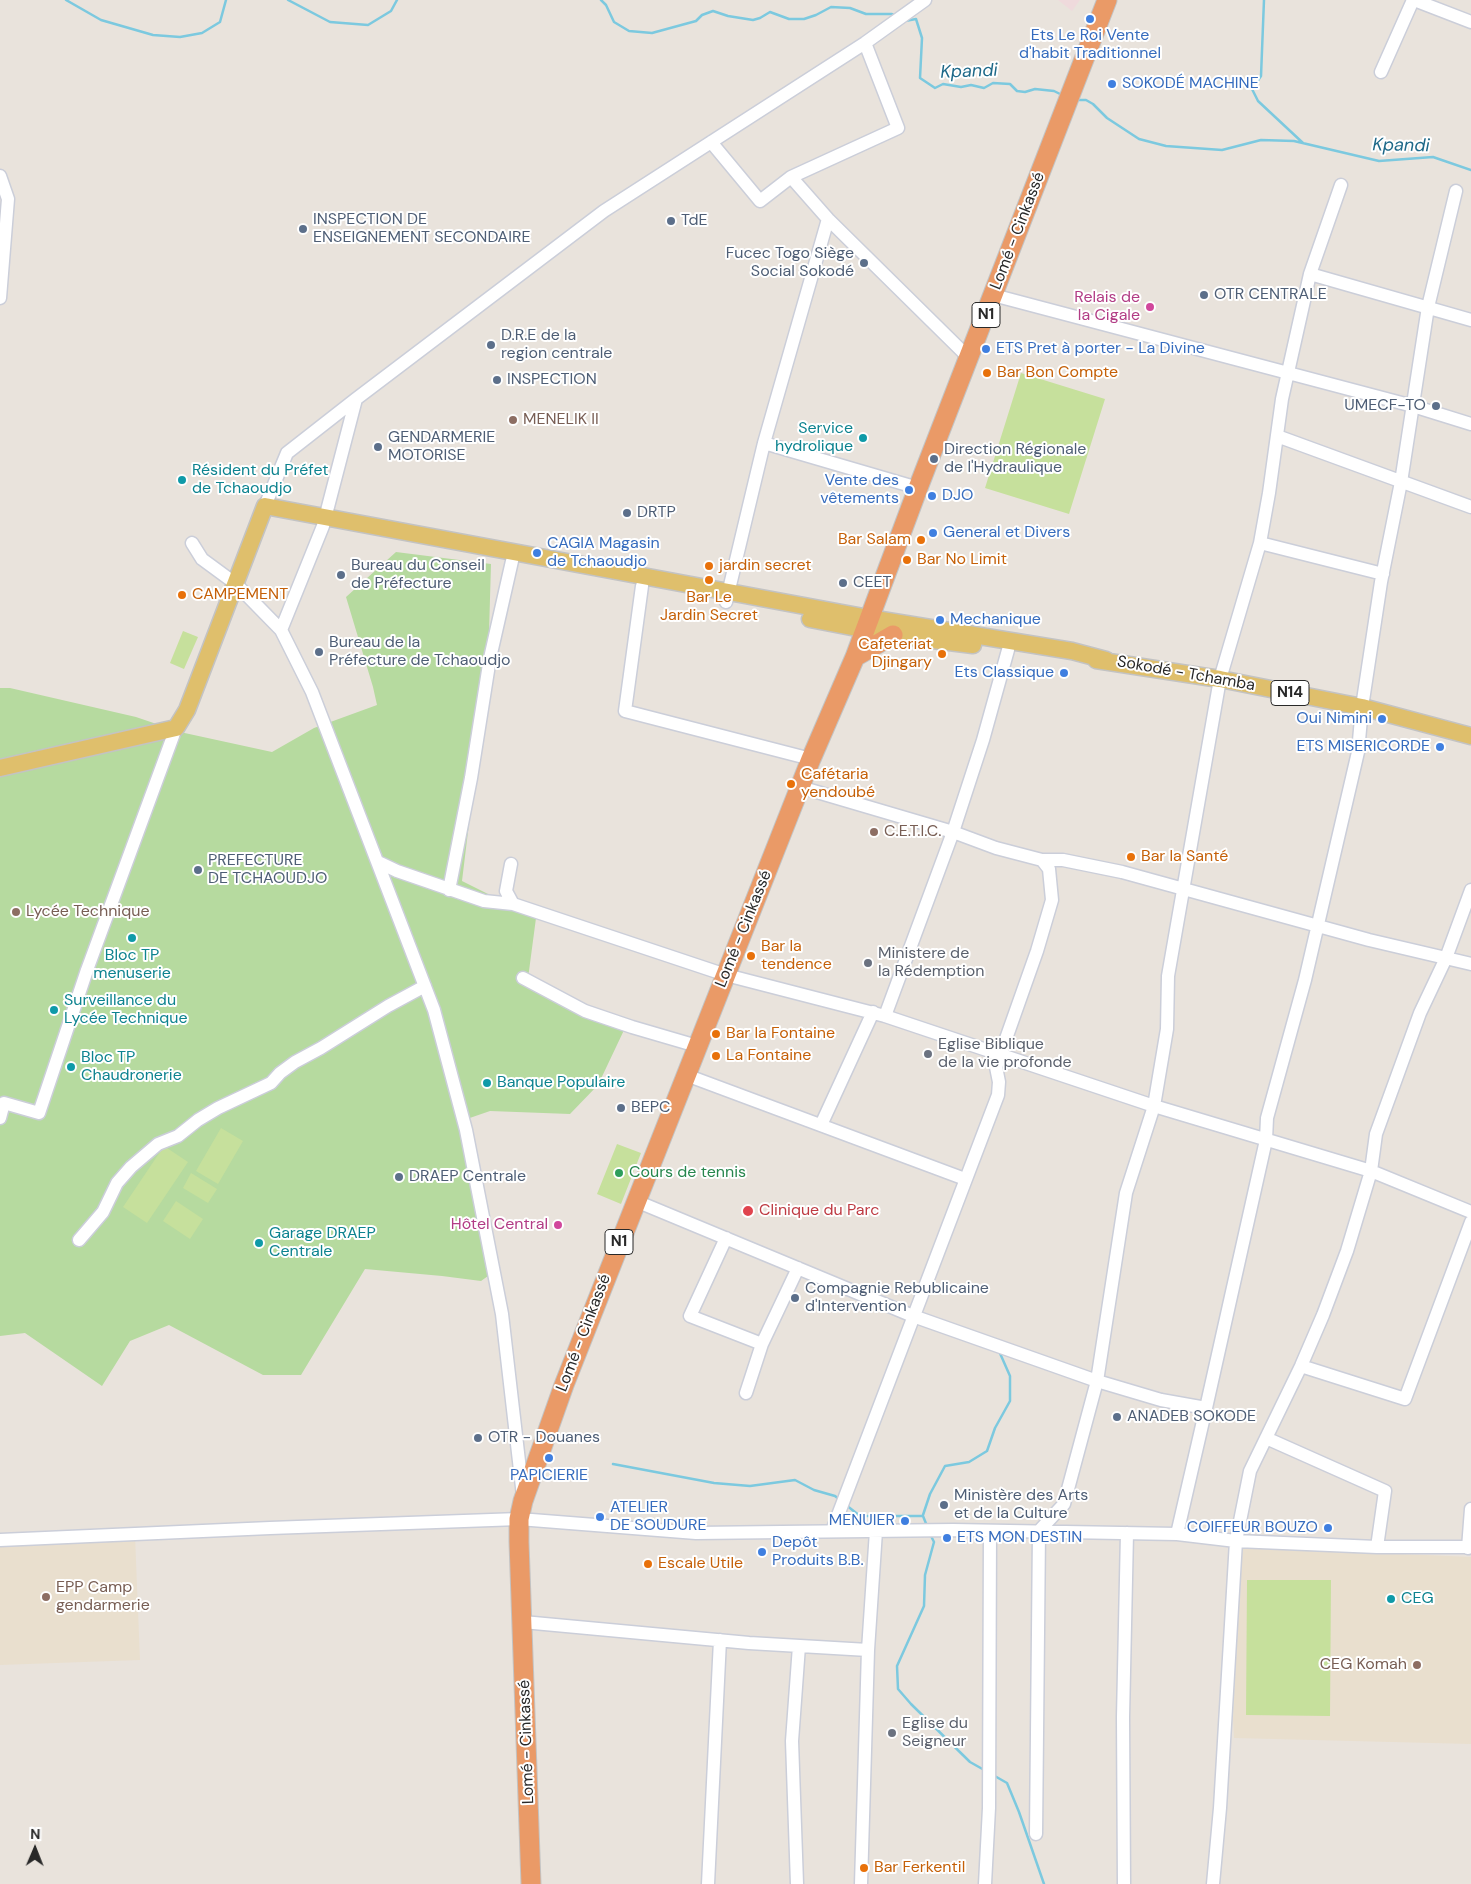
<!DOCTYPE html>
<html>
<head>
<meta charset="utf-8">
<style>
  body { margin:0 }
  #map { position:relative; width:1471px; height:1884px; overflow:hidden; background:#e9e3dc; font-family:"DM Sans",sans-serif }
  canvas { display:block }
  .north { position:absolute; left:10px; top:1824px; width:50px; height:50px; -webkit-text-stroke:4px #fff; paint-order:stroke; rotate:1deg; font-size:14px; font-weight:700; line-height:20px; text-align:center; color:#292929 }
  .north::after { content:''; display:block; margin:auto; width:18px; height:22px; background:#292929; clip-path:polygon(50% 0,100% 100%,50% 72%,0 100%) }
</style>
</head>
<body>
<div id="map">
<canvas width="1471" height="1884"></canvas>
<div class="north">N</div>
</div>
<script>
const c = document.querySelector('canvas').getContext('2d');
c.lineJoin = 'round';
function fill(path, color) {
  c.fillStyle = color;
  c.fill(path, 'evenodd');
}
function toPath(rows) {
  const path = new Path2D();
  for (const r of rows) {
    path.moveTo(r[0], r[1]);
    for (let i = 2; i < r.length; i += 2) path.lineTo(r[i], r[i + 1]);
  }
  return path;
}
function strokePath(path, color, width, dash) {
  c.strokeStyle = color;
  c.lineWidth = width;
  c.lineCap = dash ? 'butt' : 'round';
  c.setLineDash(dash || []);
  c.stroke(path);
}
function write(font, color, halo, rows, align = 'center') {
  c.font = font + ' "DM Sans",sans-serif';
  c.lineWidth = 4;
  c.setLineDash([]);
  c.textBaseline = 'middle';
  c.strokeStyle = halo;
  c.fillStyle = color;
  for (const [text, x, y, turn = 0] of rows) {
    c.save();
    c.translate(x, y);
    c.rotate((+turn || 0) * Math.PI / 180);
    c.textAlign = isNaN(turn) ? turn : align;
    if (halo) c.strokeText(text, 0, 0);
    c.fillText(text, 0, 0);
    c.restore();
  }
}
const education = toPath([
  [135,1536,140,1660,0,1665,0,1544],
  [1242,1547,1471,1557,1471,1744,1234,1738,1233,1718]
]);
const medical = toPath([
  [1058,0,1080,0,1072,11]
]);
const green = toPath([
  [396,552,491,564,488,667,462,881,536,918,527,986,625,1028,598,1085,570,1114,490,1111,461,1121,488,1276,481,1281,442,1276,365,1269,301,1375,263,1375,169,1325,130,1341,102,1386,25,1333,0,1336,0,688,10,688,136,717,180,732,272,752,314,728,377,705,373,687,346,597]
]);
const pitch = toPath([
  [1021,373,1105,399,1069,514,985,488],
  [183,631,198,637,184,669,170,663],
  [221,1128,243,1141,218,1184,196,1171],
  [617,1144,641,1153,621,1204,597,1194],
  [164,1146,188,1162,147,1223,123,1207],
  [191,1173,217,1189,208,1203,183,1188],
  [176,1201,203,1219,190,1239,163,1221],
  [1247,1580,1331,1580,1330,1716,1246,1715]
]);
const stream = toPath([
  [66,0,101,20,153,35,180,37,202,33,220,22,226,0],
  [288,0,330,22,368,25,391,11,397,0],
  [601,0,606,5,614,22,629,31,652,33,696,21,702,15,713,11,728,16,753,20,760,18,770,12,789,19,804,19,816,15,831,7,850,8,866,14,892,14,896,16],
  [1264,0,1261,76,1252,89,1258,101,1303,143],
  [905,21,916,19,922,38,920,78,935,88,943,84,961,87,971,85,984,88,993,83,1010,84,1017,91,1025,92,1035,89,1054,91,1062,95],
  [1076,100,1086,100,1093,104,1107,118,1139,139,1166,146,1222,150,1261,140,1294,141,1379,161,1433,157,1471,170],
  [613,1464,714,1483,750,1486,795,1480,814,1490,835,1496,840,1500],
  [846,1505,860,1516,923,1516,927,1526],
  [923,1515,930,1494,945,1466,969,1462,987,1451,995,1428,1010,1401,1010,1376,999,1351],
  [930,1534,934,1542,925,1575,924,1606,897,1666,898,1689,911,1704,970,1762,986,1771],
  [993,1775,1007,1783,1019,1812,1044,1884]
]);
const minor = toPath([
  [1414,0,1471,22],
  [1381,72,1413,0],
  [711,142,760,201,791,177,828,219,969,358],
  [0,176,8,199,0,298],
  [791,177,898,128,865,43],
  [828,219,764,443,918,488],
  [1310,274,1471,320],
  [993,295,1413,406,1471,424],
  [356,399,323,526,281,630,312,692,434,1010,466,1130,502,1314,523,1496],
  [1277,436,1471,507],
  [265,506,287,453,356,399,604,211,865,43,925,0],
  [192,543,202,559,236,584,281,630],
  [1260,543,1383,574],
  [642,586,625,711,811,759],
  [726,602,764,443],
  [800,787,953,832,996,848,1042,860,1063,860,1122,872,1369,940,1471,964],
  [378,862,397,871,484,901,513,904],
  [511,864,506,891,513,904,726,975,885,1016,1154,1106,1371,1171,1471,1212],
  [449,890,471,778,490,658,512,561],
  [523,978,585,1011,632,1027,697,1046],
  [885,1016,953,832,983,740,1008,650],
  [686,1075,965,1179],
  [0,1118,4,1103,39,1113,87,970,176,728],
  [821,1125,873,1012],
  [636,1201,913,1316,1097,1381,1161,1400,1206,1408,1177,1534],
  [726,1238,690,1316,762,1344],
  [79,1240,103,1212,117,1183,131,1167,158,1144,178,1136,198,1120,218,1108,271,1083,280,1073,295,1062,321,1048,388,1006,425,986],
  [1301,1366,1405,1399,1471,1222],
  [746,1393,762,1344,798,1268],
  [1206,1408,1266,1140,1267,1118,1305,980,1358,752,1362,707,1381,582,1401,482,1428,307,1456,191],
  [1266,1438,1385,1491,1377,1547],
  [832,1531,998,1095,999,1082,996,1067,1037,951,1052,900,1049,869,1042,860],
  [0,1540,270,1528,519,1519,696,1533,953,1530,1177,1534,1236,1541,1377,1547,1471,1547],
  [1468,1548,1471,1509],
  [523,1622,749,1643,868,1650],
  [1036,1834,1039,1531,1064,1504,1097,1381,1126,1193,1154,1106,1167,1029,1168,976,1220,679,1260,543,1269,493,1282,399,1310,274,1341,185],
  [708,1884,720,1640],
  [797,1884,792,1741,799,1646],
  [861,1884,868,1650,876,1531],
  [985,1884,989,1808,990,1531],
  [1124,1884,1123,1717,1127,1533],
  [1213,1884,1220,1808,1236,1541,1250,1471,1301,1366,1323,1315,1347,1251,1371,1171,1376,1134,1420,1013,1446,958,1471,890]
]);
const major = toPath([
  [810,619,893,635,973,645],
  [1096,660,1220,679,1362,707,1471,736],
  [0,768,176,728,187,710,265,506,869,618,1072,651,1106,660]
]);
const highway = toPath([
  [855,657,893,635],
  [531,1884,519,1542,519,1519,523,1501,564,1385,811,759,855,657,918,488,1107,0]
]);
const markers = [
  [1090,19,5,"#3f7fe0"],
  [1112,84,5,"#3f7fe0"],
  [671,221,5,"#5c6f8a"],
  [303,229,5,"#5c6f8a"],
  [864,263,5,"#5c6f8a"],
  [1204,295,5,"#5c6f8a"],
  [1150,307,5,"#d1479c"],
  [491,345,5,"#5c6f8a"],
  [986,349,5,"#3f7fe0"],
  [987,373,5,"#e8710a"],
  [497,380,5,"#5c6f8a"],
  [1436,406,5,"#5c6f8a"],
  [513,420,5,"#8d6e63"],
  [863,438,5,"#0f9aa8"],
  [378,447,5,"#5c6f8a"],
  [934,459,5,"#5c6f8a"],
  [182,480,5,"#0f9aa8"],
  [909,490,5,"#3f7fe0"],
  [932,496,5,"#3f7fe0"],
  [627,513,5,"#5c6f8a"],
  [933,533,5,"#3f7fe0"],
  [921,540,5,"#e8710a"],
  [537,553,5,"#3f7fe0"],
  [907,560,5,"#e8710a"],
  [709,566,5,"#e8710a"],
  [341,575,5,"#5c6f8a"],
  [709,580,5,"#e8710a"],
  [843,583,5,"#5c6f8a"],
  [182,595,5,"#e8710a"],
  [940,620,5,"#3f7fe0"],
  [319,652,5,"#5c6f8a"],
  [942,654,5,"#e8710a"],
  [1064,673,5,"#3f7fe0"],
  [1382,719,5,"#3f7fe0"],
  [1440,747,5,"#3f7fe0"],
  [791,784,5,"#e8710a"],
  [874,832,5,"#8d6e63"],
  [1131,857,5,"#e8710a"],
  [198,870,5,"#5c6f8a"],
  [16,912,5,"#8d6e63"],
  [132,938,5,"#0f9aa8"],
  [751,956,5,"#e8710a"],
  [868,963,5,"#6b7280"],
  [54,1010,5,"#0f9aa8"],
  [716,1034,5,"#e8710a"],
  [928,1054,5,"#6b7280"],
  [716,1056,5,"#e8710a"],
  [71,1067,5,"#0f9aa8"],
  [487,1083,5,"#0f9aa8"],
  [621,1108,5,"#5c6f8a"],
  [619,1173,5,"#2e9e5b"],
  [399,1177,5,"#5c6f8a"],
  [748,1211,6,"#e0444e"],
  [558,1225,5,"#d1479c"],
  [259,1243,5,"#0f9aa8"],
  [795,1298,5,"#5c6f8a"],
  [1117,1417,5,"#5c6f8a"],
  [478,1438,5,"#5c6f8a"],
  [549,1458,5,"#3f7fe0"],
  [944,1505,5,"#5c6f8a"],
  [600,1517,5,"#3f7fe0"],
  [905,1521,5,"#3f7fe0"],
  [1328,1528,5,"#3f7fe0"],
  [947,1538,5,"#3f7fe0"],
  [762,1552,5,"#3f7fe0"],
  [648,1564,5,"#e8710a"],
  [46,1597,5,"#8d6e63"],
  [1391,1599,5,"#0f9aa8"],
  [1417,1665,5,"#8d6e63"],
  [892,1733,5,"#6b7280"],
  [864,1868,5,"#e8710a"]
];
const shields = [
  [986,315,28],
  [1290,693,38],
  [619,1242,28]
];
const shieldNames = [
  ["N1",986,315],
  ["N14",1290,693],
  ["N1",619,1242]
];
const shopNames = [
  ["Ets Le Roi Vente",1090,36,"center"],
  ["d'habit Traditionnel",1090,54,"center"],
  ["SOKODÉ MACHINE",1122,84],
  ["ETS Pret à porter - La Divine",996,349],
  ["Vente des",899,481,"right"],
  ["vêtements",899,499,"right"],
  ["DJO",942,496],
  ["General et Divers",943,533],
  ["CAGIA Magasin",547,544],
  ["de Tchaoudjo",547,562],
  ["Mechanique",950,620],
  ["Ets Classique",1054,673,"right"],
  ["Oui Nimini",1372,719,"right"],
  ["ETS MISERICORDE",1430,747,"right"],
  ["PAPICIERIE",549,1476,"center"],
  ["ATELIER",610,1508],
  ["DE SOUDURE",610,1526],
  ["MENUIER",895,1521,"right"],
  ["COIFFEUR BOUZO",1318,1528,"right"],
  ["ETS MON DESTIN",957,1538],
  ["Depôt",772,1543],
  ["Produits B.B.",772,1561]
];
const serviceNames = [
  ["INSPECTION DE",313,220],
  ["ENSEIGNEMENT SECONDAIRE",313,238],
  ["TdE",681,221],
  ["Fucec Togo Siège",854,254,"right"],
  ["Social Sokodé",854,272,"right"],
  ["OTR CENTRALE",1214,295],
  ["D.R.E de la",501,336],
  ["region centrale",501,354],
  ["INSPECTION",507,380],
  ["UMECF-TO",1426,406,"right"],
  ["GENDARMERIE",388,438],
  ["MOTORISE",388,456],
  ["Direction Régionale",944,450],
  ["de l'Hydraulique",944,468],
  ["DRTP",637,513],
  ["Bureau du Conseil",351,566],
  ["de Préfecture",351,584],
  ["CEET",853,583],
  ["Bureau de la",329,643],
  ["Préfecture de Tchaoudjo",329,661],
  ["PREFECTURE",208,861],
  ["DE TCHAOUDJO",208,879],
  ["BEPC",631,1108],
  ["DRAEP Centrale",409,1177],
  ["Compagnie Rebublicaine",805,1289],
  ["d'Intervention",805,1307],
  ["ANADEB SOKODE",1127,1417],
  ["OTR - Douanes",488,1438],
  ["Ministère des Arts",954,1496],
  ["et de la Culture",954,1514]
];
const streetNames = [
  ["Lomé - Cinkassé",1018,231,-69],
  ["Sokodé - Tchamba",1186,674,10],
  ["Lomé - Cinkassé",744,929,-68],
  ["Lomé - Cinkassé",584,1333,-69],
  ["Lomé - Cinkassé",527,1742,-92]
];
const hotelNames = [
  ["Relais de",1140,298],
  ["la Cigale",1140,316],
  ["Hôtel Central",548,1225]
];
const foodNames = [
  ["Bar Bon Compte",997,373],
  ["Bar Salam",911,540,"right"],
  ["Bar No Limit",917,560],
  ["jardin secret",719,566],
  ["CAMPEMENT",192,595],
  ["Bar Le",709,598,"center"],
  ["Jardin Secret",709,616,"center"],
  ["Cafeteriat",932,645,"right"],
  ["Djingary",932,663,"right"],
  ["Cafétaria",801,775],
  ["yendoubé",801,793],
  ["Bar la Santé",1141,857],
  ["Bar la",761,947],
  ["tendence",761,965],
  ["Bar la Fontaine",726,1034],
  ["La Fontaine",726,1056],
  ["Escale Utile",658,1564],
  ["Bar Ferkentil",874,1868]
];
const educationNames = [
  ["MENELIK II",523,420],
  ["C.E.T.I.C.",884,832],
  ["Lycée Technique",26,912],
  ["EPP Camp",56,1588],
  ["gendarmerie",56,1606],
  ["CEG Komah",1407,1665,"right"]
];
const cultureNames = [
  ["Service",853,429,"right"],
  ["hydrolique",853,447,"right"],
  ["Résident du Préfet",192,471],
  ["de Tchaoudjo",192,489],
  ["Bloc TP",132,956,"center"],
  ["menuserie",132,974,"center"],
  ["Surveillance du",64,1001],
  ["Lycée Technique",64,1019],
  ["Bloc TP",81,1058],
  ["Chaudronerie",81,1076],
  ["Banque Populaire",497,1083],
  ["Garage DRAEP",269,1234],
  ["Centrale",269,1252],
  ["CEG",1401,1599]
];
const worshipNames = [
  ["Ministere de",878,954],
  ["la Rédemption",878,972],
  ["Eglise Biblique",938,1045],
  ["de la vie profonde",938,1063],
  ["Eglise du",902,1724],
  ["Seigneur",902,1742]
];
const leisureNames = [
  ["Cours de tennis",629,1173]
];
const healthNames = [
  ["Clinique du Parc",759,1211]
];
const waterNames = [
  ["Kpandi",969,72,-2],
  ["Kpandi",1401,146,1]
];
fill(education, '#e9dfce');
fill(medical, '#efdadc');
fill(green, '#b6da9f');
fill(pitch, '#c6e09c');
strokePath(stream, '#7cc9df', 2.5);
strokePath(minor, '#cbced9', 15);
strokePath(major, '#c3c3c3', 19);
strokePath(highway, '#c3c3c3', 21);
strokePath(minor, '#fff', 12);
strokePath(major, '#dfbf6c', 16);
strokePath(highway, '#ea9a67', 19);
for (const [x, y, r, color] of markers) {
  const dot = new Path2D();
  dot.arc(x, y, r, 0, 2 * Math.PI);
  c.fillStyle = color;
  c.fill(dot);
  strokePath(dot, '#fff', 2);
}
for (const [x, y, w] of shields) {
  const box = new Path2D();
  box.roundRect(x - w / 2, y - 12.5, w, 25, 4);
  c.fillStyle = '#fff';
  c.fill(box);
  strokePath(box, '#292929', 1);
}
write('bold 15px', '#292929', null, shieldNames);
write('16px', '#366cbe', '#fff', shopNames, 'left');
write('16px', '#4e5e75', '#fff', serviceNames, 'left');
write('16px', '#292929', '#fff', streetNames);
write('16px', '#b23c85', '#fff', hotelNames, 'right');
write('16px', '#c56008', '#fff', foodNames, 'left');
write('16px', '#785e54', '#fff', educationNames, 'left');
write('16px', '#0d838f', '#fff', cultureNames, 'left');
write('16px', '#5b616d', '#fff', worshipNames, 'left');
write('16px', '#27864d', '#fff', leisureNames, 'left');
write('16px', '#be3a42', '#fff', healthNames, 'left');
write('italic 18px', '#1d6888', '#fff', waterNames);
</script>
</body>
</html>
